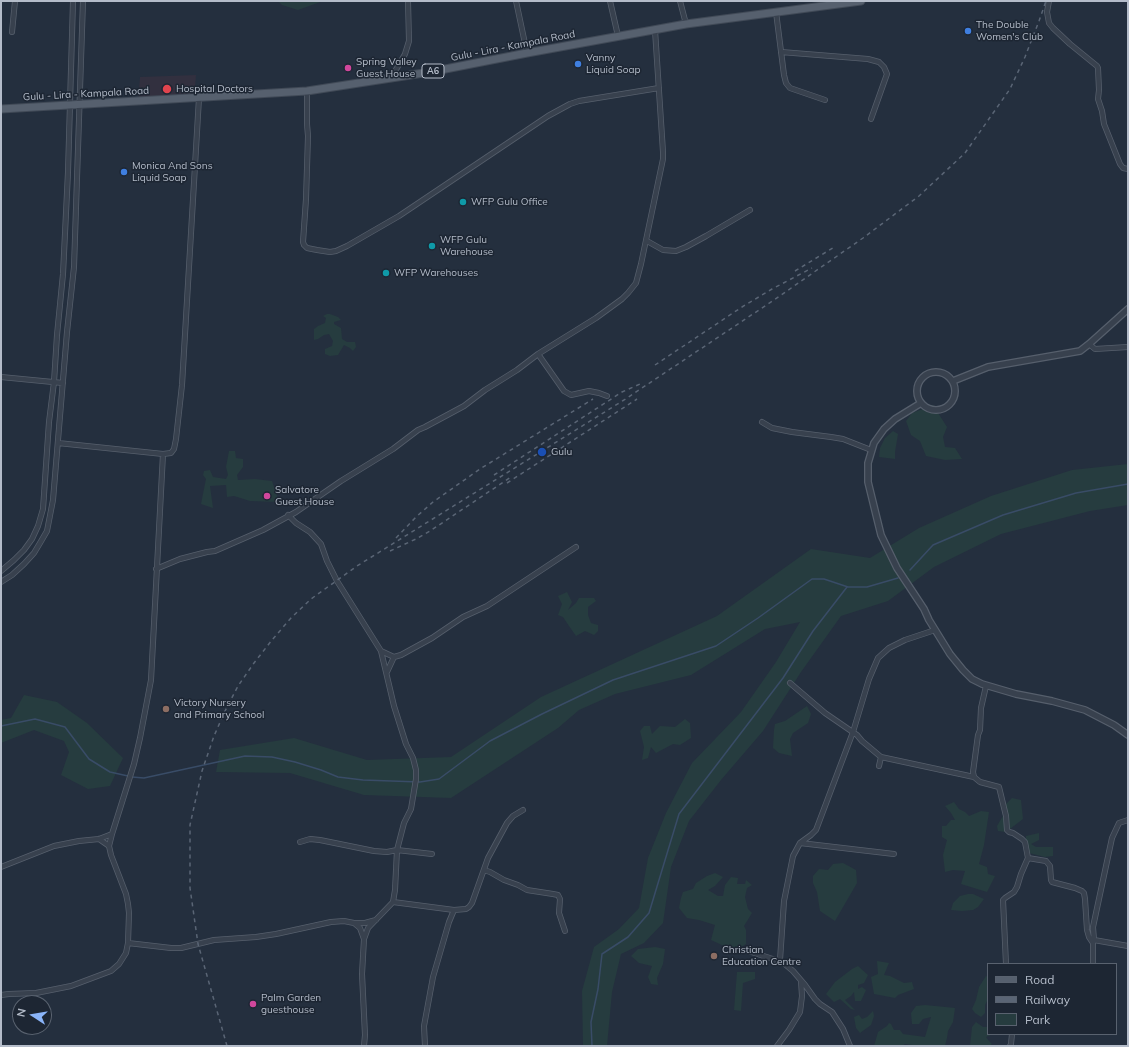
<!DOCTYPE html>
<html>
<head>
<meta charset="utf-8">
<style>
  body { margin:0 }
  #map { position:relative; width:1129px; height:1047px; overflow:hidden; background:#242f3e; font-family:Mulish,sans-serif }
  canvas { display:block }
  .frame { position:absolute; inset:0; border:2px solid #b4bcc9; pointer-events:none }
  .legend { position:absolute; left:987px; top:963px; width:130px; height:72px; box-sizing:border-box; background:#1d2633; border:1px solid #59626f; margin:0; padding:5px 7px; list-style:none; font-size:12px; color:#b4bcc9 }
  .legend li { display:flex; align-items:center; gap:8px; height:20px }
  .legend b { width:20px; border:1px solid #59626f }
  .north { position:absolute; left:12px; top:995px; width:40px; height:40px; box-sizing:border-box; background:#1d2633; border:1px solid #59626f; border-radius:50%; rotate:282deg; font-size:11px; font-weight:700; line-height:16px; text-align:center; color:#b4bcc9 }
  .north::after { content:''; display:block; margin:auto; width:14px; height:18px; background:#8ab4f8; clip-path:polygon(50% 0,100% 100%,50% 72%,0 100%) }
</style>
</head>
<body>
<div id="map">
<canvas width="1129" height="1047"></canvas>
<div class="frame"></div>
<ul class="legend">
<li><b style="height:5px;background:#56606e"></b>Road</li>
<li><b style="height:5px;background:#5a6575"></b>Railway</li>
<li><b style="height:11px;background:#263c3f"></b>Park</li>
</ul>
<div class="north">N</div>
</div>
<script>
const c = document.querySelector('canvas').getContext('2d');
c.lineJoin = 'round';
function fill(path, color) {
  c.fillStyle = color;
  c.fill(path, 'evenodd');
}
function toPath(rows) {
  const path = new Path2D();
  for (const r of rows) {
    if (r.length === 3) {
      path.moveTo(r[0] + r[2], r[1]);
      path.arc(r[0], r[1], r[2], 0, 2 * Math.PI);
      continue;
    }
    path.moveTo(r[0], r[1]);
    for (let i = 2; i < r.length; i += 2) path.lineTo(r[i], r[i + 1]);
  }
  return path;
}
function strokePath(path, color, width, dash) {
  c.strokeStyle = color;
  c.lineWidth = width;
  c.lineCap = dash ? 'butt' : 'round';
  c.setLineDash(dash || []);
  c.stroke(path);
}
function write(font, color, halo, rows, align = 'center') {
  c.font = font + ' Mulish,sans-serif';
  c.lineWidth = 3;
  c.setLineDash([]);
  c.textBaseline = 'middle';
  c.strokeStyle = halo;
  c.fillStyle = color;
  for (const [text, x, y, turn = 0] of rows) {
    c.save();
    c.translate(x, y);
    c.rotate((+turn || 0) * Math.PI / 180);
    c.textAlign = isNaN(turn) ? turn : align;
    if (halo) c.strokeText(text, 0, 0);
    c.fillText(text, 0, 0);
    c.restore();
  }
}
const medical = toPath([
  [196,75,194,100,138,103,140,77]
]);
const green = toPath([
  [278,1,323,1,298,10,282,5],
  [327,314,330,314,338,317,341,320,334,322,334,324,341,328,342,339,347,342,355,342,356,347,353,351,350,348,344,345,338,355,330,356,325,354,325,349,332,346,333,341,329,334,324,335,318,339,314,340,314,329,318,326,325,323,326,318,323,316],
  [933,405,947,427,943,437,945,447,955,448,962,459,945,460,926,456,920,441,911,435,906,421,912,413],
  [893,431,898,434,895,452,895,459,879,457,880,448,885,438],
  [229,451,235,451,236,458,243,459,243,467,237,475,238,480,255,479,272,481,279,502,250,501,234,496,227,497,226,485,210,486,213,508,201,504,206,479,203,475,204,471,210,470,213,477,226,479,228,475,226,467],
  [1128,464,1128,505,1090,511,1001,534,934,567,888,601,841,616,801,672,763,731,721,780,689,821,671,867,663,923,644,943,621,954,612,992,607,1046,583,1046,582,991,594,947,619,929,639,908,648,858,666,813,692,763,741,712,776,662,800,622,765,629,691,675,615,694,579,710,558,728,451,798,364,795,290,773,216,772,220,750,294,738,367,760,451,757,541,697,717,616,811,549,870,558,919,528,991,496,1072,470],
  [567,592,572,602,568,610,576,603,579,598,594,598,596,601,588,607,588,615,591,623,598,625,598,631,594,635,585,631,576,636,569,626,563,617,558,615,562,604,558,596],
  [24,695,57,702,87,723,123,758,110,786,88,789,61,775,69,752,64,741,34,730,1,743,1,720,11,718],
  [807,706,811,714,808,723,793,733,790,739,792,756,779,753,773,748,774,730,775,724,785,721],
  [685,719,690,723,691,738,680,745,673,744,656,753,651,747,648,758,642,760,644,747,640,731,644,726,650,726,652,734,660,726,675,727],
  [1012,798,1021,800,1023,819,1006,832,998,831,997,826,1004,814,1006,804],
  [954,802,959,809,965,812,969,816,981,811,989,812,984,845,979,864,987,867,988,874,995,876,987,892,961,884,965,871,953,870,945,872,943,855,947,840,942,837,942,826,946,826,951,820,955,820,951,813,945,806],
  [1039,833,1039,840,1031,844,1036,847,1053,847,1053,856,1045,857,1025,852,1026,836],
  [843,863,856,870,857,883,835,921,820,911,817,892,813,883,813,876,819,869,828,870,833,864],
  [715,873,723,877,715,886,708,890,718,896,723,896,725,885,731,877,738,878,737,884,745,884,746,880,752,885,747,888,745,897,748,909,752,913,744,926,746,930,746,944,732,953,724,946,711,940,715,925,699,920,687,918,679,908,681,898,683,892,693,889,696,883,707,876],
  [968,894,973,894,984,899,978,907,973,910,962,911,951,910,953,903,960,896],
  [655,947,665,949,663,964,657,978,658,985,651,984,648,977,652,966,639,963,631,956,638,949],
  [877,961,889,963,884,975,890,976,904,983,912,982,914,989,898,995,895,998,874,994,871,977,878,974],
  [858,966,868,975,864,983,858,985,858,989,862,987,866,990,861,1001,855,1001,854,992,851,996,845,1000,855,1010,851,1009,840,999,834,1002,826,994,835,982,852,969],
  [737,972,755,972,755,979,743,983,741,1011,734,1010],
  [986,976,988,977,988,999,985,1005,985,1013,981,1017,975,1013,972,1009,976,1000,979,987],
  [925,1005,955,1008,953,1022,948,1031,947,1038,945,1046,919,1046,905,1044,902,1046,874,1046,878,1032,887,1026,889,1023,891,1024,894,1030,900,1030,903,1034,925,1037,931,1017,923,1019,919,1024,912,1024,911,1013,916,1006],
  [873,1011,874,1016,871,1025,860,1033,856,1028,854,1017,859,1015,862,1019,867,1017],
  [976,1022,983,1027,988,1027,988,1034,993,1034,986,1037,989,1041,992,1044,989,1046,970,1046,972,1027]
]);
const stream = toPath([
  [910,570,933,545,1003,515,1076,493,1128,484],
  [1,726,35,719,65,727,89,759,110,772,128,776],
  [132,777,144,778,245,756,272,757,295,762,321,770,338,777,363,780,420,782,439,779,490,741,542,714,613,680,716,646,758,618,812,579,824,579,848,587,867,587,898,578],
  [592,1046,591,1022,598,989,602,954,628,937,649,913,679,814,783,678,813,631,847,587]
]);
const minor = toPath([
  [516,1,527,53],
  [610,1,618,36],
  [680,1,686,24],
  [1049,1,1047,12,1049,23,1053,28,1070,44,1097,66,1098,68,1099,90,1098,99,1102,111,1104,124,1120,164,1123,168,1128,169],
  [776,12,784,75,786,83,790,88,825,100],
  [12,32,15,1],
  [781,52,868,59,879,62,884,67,887,74,871,119],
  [389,79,397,68,405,54,409,41,408,1],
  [307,91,307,124,308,136,306,199,303,242,304,245,307,248,317,250,330,252,336,251,347,246,399,216,548,116,570,104,579,101,659,88],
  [647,241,663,250,676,251,686,247,706,236,750,210],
  [1089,344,1095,349,1128,347],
  [538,354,564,391,571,395,589,391,599,393,607,396],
  [1,377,63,383],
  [762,422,772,428,792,432,831,437,843,439,871,450],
  [58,443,163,454,171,453,174,449,176,439,182,385,199,98],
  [288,515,296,523,310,532,321,544,327,561,337,581,381,651,394,706,406,744,413,758,416,770,416,779,411,809,404,823,397,850,395,890,393,902,368,928,364,939],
  [156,569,180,559,207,552,215,551,263,530,296,512,341,481,393,449,418,430,425,427,464,406,485,390,517,370,538,354,596,318,622,299,628,293,636,283,641,264,663,159,663,152,655,30],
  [1,571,14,560,24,550,32,539,38,526,43,509,49,422,54,382,57,335,63,274,68,172,73,1],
  [1,582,12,575,24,564,34,553,40,543,47,531,53,500,67,332,74,267,83,1],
  [381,651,394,657],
  [387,672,394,657,401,655,432,638,463,617,487,606,576,547],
  [790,683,825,713,857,735,862,741,881,757],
  [879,766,881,757,974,777,980,782,999,787,1006,816,1007,830,1009,832,1013,833,1022,839,1025,842,1028,858,1021,874,1017,887,1014,892,1005,898,1003,900,1006,964],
  [974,777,973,772,978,735,980,730,981,708,986,686],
  [1128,820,1119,823,1112,838,1093,927,1094,940,1128,946],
  [99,839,109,846],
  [300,842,310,839,320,840,374,851,387,852,397,850,432,854],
  [800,843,894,854],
  [1028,858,1046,861,1050,866,1051,880,1052,882,1075,888,1082,891,1084,893,1085,899,1087,930,1089,937,1093,943,1093,964],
  [1,867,54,846,79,841,99,839,112,834],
  [484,870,490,872,504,880,518,885,527,890,553,894,558,895,560,899,559,913,565,931],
  [393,902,454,910,466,909,469,907,472,903,488,858,507,823,513,816,523,810],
  [354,923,365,923,376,920],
  [128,943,171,948,181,948,214,940,256,937,276,934,331,922,344,921,354,923,360,928,364,939,362,974,365,1035,364,1046],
  [745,950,776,960,780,960,793,971,805,985,815,999,820,1004,832,1012,843,1029,850,1046],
  [780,960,784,901,793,856,800,843,811,835,816,830,853,732,869,679,878,658,889,648,905,640,935,630],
  [1,995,9,994,36,993,71,986,111,971,119,964,126,953,128,943,129,913,128,904,126,894,111,855,109,846,112,834,134,764,140,738,151,680,163,454],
  [425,1046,424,1026,433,977,449,922,454,910],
  [777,1046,789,1030,800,1012,802,996,801,981],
  [1010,1046,1011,1044,1012,1034]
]);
const tertiary = toPath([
  [936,391,19],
  [953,381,988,367,1080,351,1089,344,1128,309],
  [921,403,895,419,884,429,874,443,868,463,868,482,881,535,897,568,924,609,929,620,950,654,963,670,972,679,982,684,1016,694,1052,701,1085,710,1114,725,1128,735]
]);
const primary = toPath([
  [1,109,307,91,430,72,527,53,686,24,861,1]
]);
const rail = toPath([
  [795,271,836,246],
  [655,365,742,307,772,289,812,268],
  [494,475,622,392,640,384],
  [507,483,637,399],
  [396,538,416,517,433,502,480,469,593,399],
  [390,551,416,539,430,531,511,477],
  [227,1046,198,944,190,888,190,825,202,771,214,736,225,711,238,686,254,663,272,640,291,618,311,599,357,566,624,400,774,300,863,238,919,196,965,153,1010,89,1025,57,1039,21,1046,1]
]);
const markers = [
  [968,31,4,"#3f7fe0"],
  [578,64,4,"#3f7fe0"],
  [348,68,4,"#d1479c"],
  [167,89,5,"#e0444e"],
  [124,172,4,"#3f7fe0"],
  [463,202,4,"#0f9aa8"],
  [432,246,4,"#0f9aa8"],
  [386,273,4,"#0f9aa8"],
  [542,452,5,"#1a4fb4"],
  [267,496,4,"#d1479c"],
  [166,709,4,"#8d6e63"],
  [714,956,4,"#8d6e63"],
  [253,1004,4,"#d1479c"]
];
const shields = [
  [433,71,22]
];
const shieldNames = [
  ["A6",433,71]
];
const poiNames = [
  ["The Double",976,25],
  ["Women's Club",976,37],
  ["Vanny",586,58],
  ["Liquid Soap",586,70],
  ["Spring Valley",356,62],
  ["Guest House",356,74],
  ["Hospital Doctors",176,89],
  ["Monica And Sons",132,166],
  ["Liquid Soap",132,178],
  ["WFP Gulu Office",471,202],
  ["WFP Gulu",440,240],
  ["Warehouse",440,252],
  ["WFP Warehouses",394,273],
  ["Gulu",551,452],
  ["Salvatore",275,490],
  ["Guest House",275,502],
  ["Victory Nursery",174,703],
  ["and Primary School",174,715],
  ["Christian",722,950],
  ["Education Centre",722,962],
  ["Palm Garden",261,998],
  ["guesthouse",261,1010]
];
const streetNames = [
  ["Gulu - Lira - Kampala Road",513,46,-11],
  ["Gulu - Lira - Kampala Road",86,94,-3]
];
fill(medical, '#32303f');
fill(green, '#263c3f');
strokePath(stream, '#394c67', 1.5);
strokePath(minor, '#565f6c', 6);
strokePath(tertiary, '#565f6c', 8);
strokePath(primary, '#414a57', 9);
strokePath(minor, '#38414e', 4.5);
strokePath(tertiary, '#38414e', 5.5);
strokePath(primary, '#56606e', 7);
strokePath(rail, '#5a6575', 1.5, [4, 4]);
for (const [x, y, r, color] of markers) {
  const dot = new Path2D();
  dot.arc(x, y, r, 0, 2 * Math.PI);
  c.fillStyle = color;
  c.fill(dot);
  strokePath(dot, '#1d2633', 1.5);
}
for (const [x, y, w] of shields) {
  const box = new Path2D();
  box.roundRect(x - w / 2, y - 7, w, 14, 3);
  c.fillStyle = '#1d2633';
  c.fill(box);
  strokePath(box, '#b4bcc9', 1);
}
write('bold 9px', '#b4bcc9', null, shieldNames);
write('10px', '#b4bcc9', '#1d2633', poiNames, 'left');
write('10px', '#b4bcc9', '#1d2633', streetNames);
</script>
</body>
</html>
